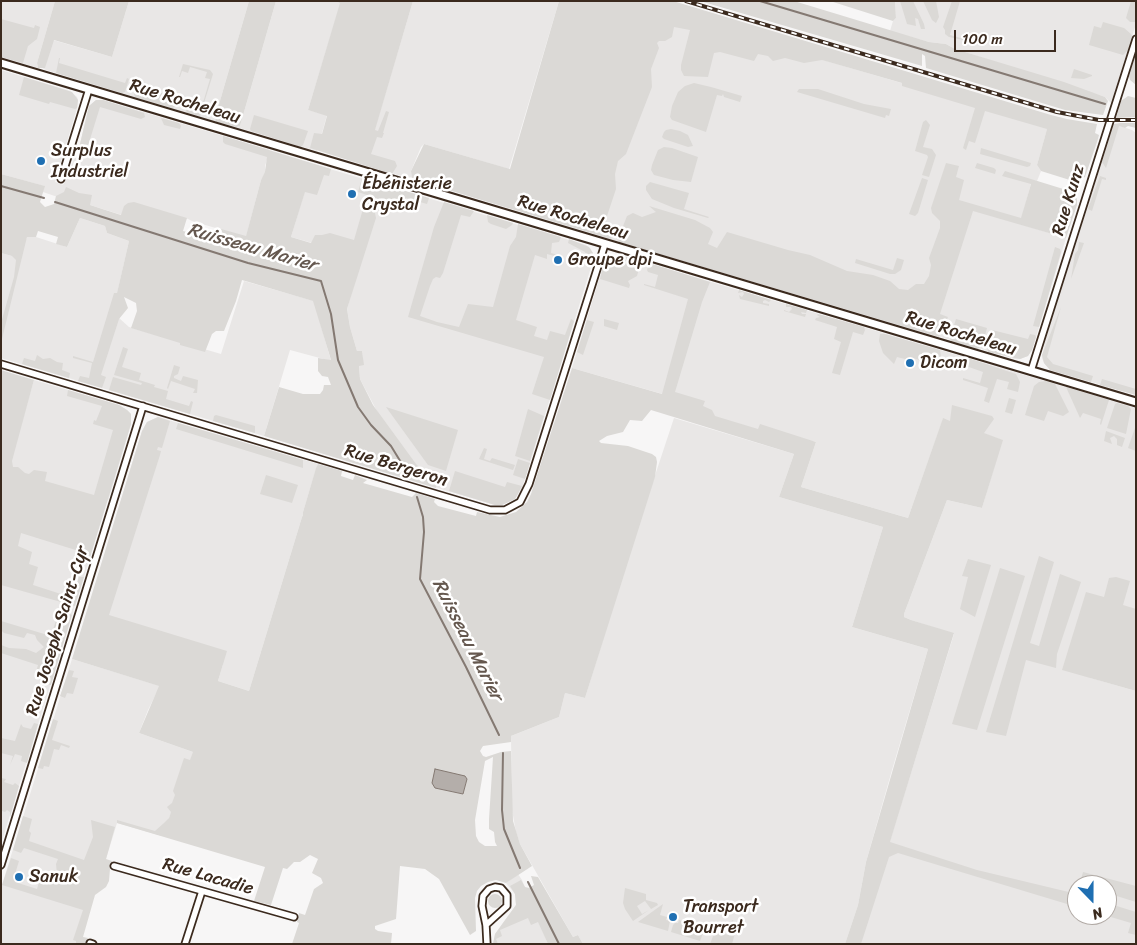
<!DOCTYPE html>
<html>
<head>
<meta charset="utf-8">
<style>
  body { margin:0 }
  #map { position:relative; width:1137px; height:945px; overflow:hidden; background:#f7f6f6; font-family:Sriracha,sans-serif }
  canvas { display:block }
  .frame { position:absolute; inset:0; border:2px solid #3b2a1e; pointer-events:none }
  .north { position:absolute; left:1067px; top:875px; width:50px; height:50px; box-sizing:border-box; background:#fff; border:1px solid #b1aaa5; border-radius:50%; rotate:158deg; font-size:14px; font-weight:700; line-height:20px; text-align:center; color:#3b2a1e }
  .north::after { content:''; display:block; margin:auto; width:18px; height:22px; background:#1f6fb2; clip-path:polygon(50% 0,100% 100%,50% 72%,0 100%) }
  .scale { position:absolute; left:954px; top:30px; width:102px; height:22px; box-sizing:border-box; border:2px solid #3b2a1e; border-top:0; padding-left:6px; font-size:15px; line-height:18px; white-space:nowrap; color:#3b2a1e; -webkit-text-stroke:4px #fff; paint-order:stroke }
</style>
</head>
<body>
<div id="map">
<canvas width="1137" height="945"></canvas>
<div class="frame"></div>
<div class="north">N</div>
<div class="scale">100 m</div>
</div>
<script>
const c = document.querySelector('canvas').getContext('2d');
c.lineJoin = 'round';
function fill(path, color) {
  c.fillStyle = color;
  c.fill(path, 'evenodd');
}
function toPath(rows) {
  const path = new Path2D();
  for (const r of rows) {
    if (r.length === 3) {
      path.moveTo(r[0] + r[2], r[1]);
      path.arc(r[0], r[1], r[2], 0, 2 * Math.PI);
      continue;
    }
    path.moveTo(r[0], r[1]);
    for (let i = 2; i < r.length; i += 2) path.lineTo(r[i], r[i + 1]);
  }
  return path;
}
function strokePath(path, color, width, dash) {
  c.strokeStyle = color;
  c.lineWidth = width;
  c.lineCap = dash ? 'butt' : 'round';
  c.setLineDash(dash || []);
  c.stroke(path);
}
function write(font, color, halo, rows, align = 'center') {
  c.font = font + ' Sriracha,sans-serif';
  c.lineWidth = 5;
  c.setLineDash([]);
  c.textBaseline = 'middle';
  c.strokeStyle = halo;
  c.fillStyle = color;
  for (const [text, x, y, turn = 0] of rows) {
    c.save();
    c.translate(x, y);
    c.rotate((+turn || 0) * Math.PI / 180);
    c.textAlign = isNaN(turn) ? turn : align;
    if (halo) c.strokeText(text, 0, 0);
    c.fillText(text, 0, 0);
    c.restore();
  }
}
const built = toPath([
  [1,1,55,1,37,63,38,68,1,57],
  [129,1,249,1,215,118,216,122,43,69,53,40,112,57],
  [276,1,341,2,308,110,327,115,317,151,236,127,240,126],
  [413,1,559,1,509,169,424,144,421,147,411,171,412,179,364,165],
  [895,1,1136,1,1136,24,1111,103,1105,97,955,49,946,44,929,42,890,31,893,21,896,18],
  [663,13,1048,126,1037,165,1041,171,1037,181,1032,180,1020,224,1066,238,1032,350,1028,356,1020,359,1015,359,593,234],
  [1,70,70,91,77,97,78,100,77,108,55,182,63,185,79,148,89,106,96,100,103,100,270,150,265,166,266,172,261,180,246,237,192,221,186,218,122,215,90,205,84,206,43,192,44,186,1,174],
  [1114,124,1132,130,1136,133,1136,395,1050,370,1044,363,1042,358,1045,341],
  [313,164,586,245,591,249,593,261,522,488,515,499,502,505,495,505,414,481,360,379,359,365,363,365,362,351,357,351,350,327,347,309,362,257,291,237],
  [80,218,105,226,107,233,129,241,117,294,119,318,129,327,221,354,244,281,314,301,331,361,290,350,264,436,1,358,1,253,12,256,23,247,27,237,36,237,67,247],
  [620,255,1136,408,1136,618,1091,678,1136,691,1136,944,858,944,954,634,911,620,904,617,904,614,947,500,982,508,1002,440,943,419,908,518,801,487,816,442,733,425,666,395,572,368,604,263,612,256],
  [1077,885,1107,885,1107,915,1077,915],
  [34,380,119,405,127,410,131,414,131,424,108,501,8,470],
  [158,417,318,464,316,469,303,512,303,515,302,517,249,691,218,681,223,664,84,622,142,431,147,422],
  [674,418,794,454,779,497,883,527,852,627,928,649,892,770,866,862,858,905,845,944,583,944,578,935,573,937,520,844,516,832,512,810,511,736,559,717,565,693,585,698,631,548],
  [1,526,91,554,1,844],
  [72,659,160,686,148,710,139,733,193,752,194,755,162,836,117,823,106,859,76,944,1,944,1,888],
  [518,874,522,880,548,944,493,944,495,934,516,905,515,894,506,883]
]);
const green = toPath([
  [55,1,129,1,112,57,54,40,45,68,38,68,37,63],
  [249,1,276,1,240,126,236,127,216,122,215,118],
  [337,1,413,1,375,130,378,131,386,111,389,112,383,133,384,133,382,138,377,137,371,154,395,161,397,166,392,174,310,148,314,133,322,134,327,116,308,110,340,3],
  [559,1,673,1,1051,115,1067,119,1097,124,1095,133,1099,135,1098,139,1085,177,1077,182,1073,181,1041,171,1037,165,1047,129,985,111,975,143,969,141,966,150,963,148,975,108,902,86,902,83,822,60,804,63,785,58,773,61,768,56,758,54,754,61,720,52,714,53,708,77,684,76,681,70,681,65,690,30,674,27,672,37,665,41,659,41,657,43,659,48,651,69,652,87,626,154,618,161,615,174,616,189,606,219,607,230,613,232,611,239,412,179,411,171,424,144,510,169],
  [700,1,794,1,929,42,946,44,955,49,1064,82,1105,97,1108,101,1103,115,1065,110,926,68,925,56,922,54,922,66],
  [830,1,895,1,896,18,893,21],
  [900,1,913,1,924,24,925,29,921,29,918,19,915,18,916,26,907,24],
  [923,1,936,1,939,17,936,23,932,20],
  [952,1,960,1,950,35,964,39,963,40,949,37,945,34,945,30,943,27],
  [1131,1,1136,1,1136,22,1130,22,1126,18],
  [1,19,34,28,35,25,40,27,37,39,28,46,23,63,1,57],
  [1103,22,1124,28,1131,34,1132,36,1128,50,1123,55,1089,45,1094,26,1101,28],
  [1136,54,1136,85,1130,80,1129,76],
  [59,58,60,58,59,63,125,83,127,78,129,79,125,92,122,93,56,73],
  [183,64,210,70,213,74,200,116,187,113,186,110,189,102,202,106,210,79,205,78,207,72,190,67,188,73,182,71,180,77,179,77],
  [1074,69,1092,75,1092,76,1084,79,1071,78],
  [24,77,72,92,78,100,77,108,75,109,50,102,49,104,19,95],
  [138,81,139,82,138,86,178,98,180,94,181,94,178,105,172,108,135,97,134,94],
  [694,83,711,87,742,96,740,102,724,97,723,94,722,96,717,95,706,132,672,120,670,117,672,106,678,92,685,86],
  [799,89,818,89,864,104,891,109,889,116,886,115,885,118,797,92],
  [1128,96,1136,98,1136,117,1116,118,1121,101],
  [96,100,103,100,144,113,145,117,141,119,100,107,87,149,79,148,89,106],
  [254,115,308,131,303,145,301,147,251,131,250,129],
  [161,118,179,123,181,126,180,129,164,125],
  [926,120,930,125,923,147,932,149,936,155,929,177,922,175,928,157,927,155,915,151,923,122],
  [1120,123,1136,123,1136,128,1128,126,1125,128,1119,126,1106,168,1102,162,1114,124],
  [671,129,680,131,688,135,693,146,688,147,664,139,662,137,664,132,666,130],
  [223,136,331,169,329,176,324,175,317,195,305,192,291,237,311,243,315,235,322,235,330,233,354,240,367,195,358,192,362,178,429,198,427,204,406,198,404,204,396,201,395,203,388,201,377,208,375,213,376,218,347,309,350,327,357,351,362,351,364,365,359,366,360,379,373,405,416,464,427,475,437,480,436,488,264,436,279,387,303,394,320,394,323,390,324,385,331,385,328,377,322,376,318,371,318,358,331,360,313,301,242,280,236,301,224,331,216,331,212,334,205,352,180,345,180,343,131,328,137,311,136,303,124,297,128,308,119,319,101,375,106,377,102,388,78,381,80,376,89,378,92,363,73,358,73,356,93,362,114,293,117,293,129,241,107,233,105,226,80,218,67,247,56,244,58,237,38,231,36,237,27,237,1,343,1,323,14,277,16,260,12,256,1,253,1,174,45,186,40,202,45,207,54,204,56,196,64,192,66,187,79,193,92,195,90,205,121,215,124,206,128,203,134,202,187,218,183,231,195,234,219,245,226,243,221,229,246,236,261,180,265,172,267,157,225,144,223,142],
  [664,147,672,148,698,157,691,182,673,180,654,175,651,170,652,165,658,150],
  [981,148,1031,163,1030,166,1027,167,980,154],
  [946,163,959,166,956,177,964,180,959,200,1021,218,1031,184,1002,176,1005,171,1073,192,1077,199,1077,205,1066,238,973,211,940,314,948,317,939,337,619,242,618,239,627,216,633,213,642,217,656,212,649,206,695,220,710,228,713,232,708,244,717,248,727,232,788,250,810,255,847,271,873,275,890,281,899,289,908,290,916,284,924,284,929,276,931,265,929,258,940,228,940,221,932,213,931,208],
  [977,163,994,168,996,170,995,174,975,168],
  [1100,176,1106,178,1106,180,1102,179,1092,211,1088,209],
  [922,178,928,180,918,213,915,216,909,214],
  [650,182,689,193,684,209,709,217,708,218,674,208,652,199,646,190,646,186],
  [444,202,474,211,470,217,461,215,443,273,440,278,436,277,433,279,430,286,420,316,437,322,459,327,468,304,493,307,510,246,516,237,518,224,561,237,559,242,552,243,551,253,558,255,558,257,547,254,547,259,535,255,516,320,537,327,534,336,547,340,550,331,565,335,571,319,574,321,550,400,532,394,544,357,408,317,434,227],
  [487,215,513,223,512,225,506,229,491,224,488,222],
  [569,239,589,247,593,253,592,264,587,261,585,252,568,243],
  [1079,242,1084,243,1071,279,1075,254,1078,250],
  [1055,247,1060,249,1061,252,1039,327,1033,326],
  [620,255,641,261,637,276,628,281,630,285,629,288,600,279,604,263,608,259],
  [897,258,904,260,901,270,895,274,890,274,855,263,856,259,893,270],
  [649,263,710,282,702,302,675,392,705,401,703,406,712,410,715,416,758,429,760,424,816,442,801,487,908,518,943,418,950,421,952,405,992,416,994,419,984,433,1003,440,982,508,947,500,904,614,904,617,911,620,954,633,890,842,977,870,1077,894,1077,907,898,853,889,857,861,944,845,944,858,905,866,862,928,649,852,627,883,527,779,497,794,454,651,410,642,421,630,420,623,432,607,436,599,441,601,443,628,446,652,454,656,457,657,462,655,477,585,698,565,693,559,717,511,736,511,742,483,746,480,751,483,756,486,757,501,752,511,751,513,821,520,844,532,866,506,883,496,880,488,882,481,886,477,891,475,898,476,931,470,935,439,879,425,869,400,866,396,919,375,926,375,929,378,931,392,933,391,944,292,944,299,923,297,922,299,913,305,915,314,889,323,883,321,878,312,873,318,859,310,855,300,862,294,862,287,869,283,868,271,905,254,901,265,867,117,823,117,820,155,831,164,823,169,818,171,812,167,807,172,803,175,795,173,791,184,758,190,760,193,752,139,733,159,686,72,659,142,431,147,422,158,417,170,421,162,448,158,447,157,450,161,451,160,455,109,615,227,651,218,681,249,691,302,517,303,515,303,512,316,468,318,464,342,471,341,476,353,480,355,475,367,480,363,483,412,497,416,493,435,499,434,502,438,506,476,516,477,512,500,517,516,512,527,502,531,494,572,368,662,394,688,299,644,285,644,284,655,287,658,275,648,272,647,270],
  [493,757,489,819,489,829,494,832,495,842,497,846,485,846,479,842,476,836,475,820,485,761],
  [465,776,467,779,463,794,435,788],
  [739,290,771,300,769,302,765,300,763,301,763,303,769,304,769,306,740,299,739,295,742,297,744,294,743,292,738,293],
  [786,304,807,310,806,313,801,312,802,314,806,314,805,317,784,311,784,310,789,312,792,309,791,307,786,307],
  [1061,307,1047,357,1053,364,1093,376,1091,382,1050,370,1044,363,1042,355],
  [818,314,864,327,865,330,863,335,853,332,840,375,832,373,841,342,834,339,837,327,815,320,816,318,820,317,817,315],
  [604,319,619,323,617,330,604,326],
  [956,319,987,328,983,343,978,349,951,341,950,338],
  [587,320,594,322,583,355,577,352],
  [992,330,1028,339,1030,334,1035,335,1036,337,1032,350,1028,356,1020,359,988,352,987,344],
  [880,334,885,334,940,350,941,357,939,358,928,356,926,357,925,362,910,357,909,360,897,357,894,364,883,353,879,341],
  [123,347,128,349,122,367,141,373,139,380,155,385,154,387,168,391,166,399,189,406,191,401,193,402,190,414,109,390,113,377,141,385,142,383,114,375],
  [37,355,43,359,50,358,57,362,63,363,62,370,70,373,69,378,22,364,24,358,35,361],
  [968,358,1016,374,1020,382,1018,392,1007,389,1009,382,997,379,989,403,984,401,988,388,963,380,963,378,980,383,983,372,966,366],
  [174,365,180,367,178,374,174,376,174,378,181,381,183,376,198,380,197,393,193,393,195,389,171,381,168,389,167,388],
  [1,370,34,380,12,461,13,467,18,467,25,473,29,474,34,470,47,472,45,481,94,495,113,430,93,424,94,420,96,421,102,406,67,396,68,390,119,405,127,410,131,414,131,424,88,564,79,562,82,552,21,533,18,546,32,552,29,564,38,567,33,585,64,595,70,582,77,584,79,577,84,577,75,606,1,585],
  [1102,379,1136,389,1136,395,1100,385],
  [1046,381,1055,384,1069,412,1063,416,1048,411,1044,421,1025,415,1034,386,1039,382],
  [1066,387,1109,400,1101,425,1100,424,1101,419,1083,413,1080,418],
  [1009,398,1016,400,1012,414,1005,412],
  [1117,403,1128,406,1131,409,1126,434,1107,428,1115,404],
  [386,407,458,430,446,471,428,465],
  [528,409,544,416,530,461,515,456],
  [216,415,255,426,255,433,213,421,214,416],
  [178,423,303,460,303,468,176,429],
  [1136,425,1136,451,1128,448],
  [1106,431,1125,438,1122,447,1117,445,1117,439,1114,436,1110,438,1112,444,1104,441],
  [484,448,487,449,484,459,490,461,492,458,515,465,513,470,479,459],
  [518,459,530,463,525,479,513,475],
  [455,471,505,487,507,482,522,486,515,499,502,505,495,505,449,491],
  [266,475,298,485,292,503,260,494],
  [1039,556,1054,562,1030,643,1039,646,1060,574,1081,582,1057,654,1056,668,1026,660,1006,736,986,732],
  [968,559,991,565,975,617,960,609,968,577,962,576],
  [1000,568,1025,576,977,730,952,724],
  [1116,577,1130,581,1123,605,1136,609,1136,691,1062,670,1086,592,1104,597,1109,578],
  [67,613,72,615,51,685,46,684,48,676,36,672,38,665,1,653,1,645,9,648,26,649,36,653,44,647,37,640,35,635,27,633,24,638,4,633,1,630,1,621,51,636,57,617,65,620],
  [69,670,74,671,72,677,78,678,73,694,67,693,65,698,60,696],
  [53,719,58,721,52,740,70,746,69,748,61,745,59,750,54,749,49,767,44,766,43,769,38,768],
  [34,723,38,724,27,763,21,761,22,756,15,754,10,765,13,756,1,753,1,738,15,741,21,724,23,727,31,729],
  [1,778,6,779,4,782,13,785,15,783,19,786,10,817,10,812,7,810,5,812,2,811],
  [23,816,32,819,29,831,31,833,29,841,84,860,93,837,91,820,115,827,106,859,112,861,110,869,109,881,106,887,95,895,83,937,88,938,85,944,76,944,76,941,73,940,83,910,2,885,11,858,19,861,15,874,17,875,15,882,37,889,42,872,49,873,52,876,57,874,56,864,58,859,24,848,21,853,13,850],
  [1083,872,1136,886,1136,902,1107,893,1107,885,1083,885,1080,883],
  [531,876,538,877,573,937,578,935,583,944,548,944,538,922,531,925,528,918,500,930,502,936,496,939,498,944,493,944,495,934,516,905,515,894,510,886,521,880,525,887,529,888,534,885],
  [625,888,646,894,646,900,657,903,658,905,651,909,645,901,637,906,642,914,649,910,633,921,625,909,623,903],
  [495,901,7],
  [1107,903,1136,912,1136,935,1128,933,1131,923,1104,915,1107,915],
  [663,904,660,915,667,917,666,920,670,921,668,931,638,922],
  [679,920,705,928,700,941,671,932,673,925,675,923,678,923],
  [732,920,736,922,737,926,732,944,710,944,715,931,728,935]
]);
const water = toPath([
  [435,769,465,776,467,779,463,794,435,788,432,783,435,769]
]);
const stream = toPath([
  [760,1,1105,104],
  [1,186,44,198],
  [55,202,248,263,321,281,331,314,338,360,358,407,371,425,391,446,402,464,408,477],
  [417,497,423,517,424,532,420,579,466,667,499,735],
  [503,753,502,810,504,829,520,868],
  [528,882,559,944]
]);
const minor = toPath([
  [61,179,89,89],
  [1,364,490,510,505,510,520,502,529,484,605,244],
  [1031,371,1136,39],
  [1,865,143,406],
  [114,866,294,917],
  [486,925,507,906,507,895,501,888,495,887,489,889,483,896,482,906,486,925,487,944],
  [90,943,93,944],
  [185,944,202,891]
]);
const tertiary = toPath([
  [1,63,1136,402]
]);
const rail = toPath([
  [686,1,1057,112,1099,120,1136,120]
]);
const markers = [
  [41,161,5,"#1f6fb2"],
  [352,194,5,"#1f6fb2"],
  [558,260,5,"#1f6fb2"],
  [910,363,5,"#1f6fb2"],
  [19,877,5,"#1f6fb2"],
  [673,917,5,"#1f6fb2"]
];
const streetNames = [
  ["Rue Rocheleau",185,102,17],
  ["Rue Kunz",1069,200,-73],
  ["Rue Rocheleau",573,218,17],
  ["Rue Rocheleau",961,334,17],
  ["Rue Bergeron",396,466,17],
  ["Rue Joseph-Saint-Cyr",58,631,-73],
  ["Rue Lacadie",208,877,16]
];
const poiNames = [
  ["Surplus",51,151],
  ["Industriel",51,172],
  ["Ébénisterie",362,184],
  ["Crystal",362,205],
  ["Groupe dpi",568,260],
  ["Dicom",920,363],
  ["Sanuk",29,877],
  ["Transport",683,907],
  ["Bourret",683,928]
];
const waterNames = [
  ["Ruisseau Marier",252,248,16],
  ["Ruisseau Marier",467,640,63]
];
fill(built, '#e9e7e6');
fill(green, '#dbd9d6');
fill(water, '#b4aeaa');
strokePath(water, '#847972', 1);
strokePath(stream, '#847972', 2);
strokePath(minor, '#3b2a1e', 9);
strokePath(tertiary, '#3b2a1e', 11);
strokePath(minor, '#fff', 5.5);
strokePath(tertiary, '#fff', 7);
strokePath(rail, '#3b2a1e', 4);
strokePath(rail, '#fff', 2, [5.5]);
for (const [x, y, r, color] of markers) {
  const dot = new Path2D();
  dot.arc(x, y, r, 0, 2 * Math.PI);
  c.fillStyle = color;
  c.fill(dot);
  strokePath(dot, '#fff', 2);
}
write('18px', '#3b2a1e', '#fff', streetNames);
write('18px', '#3b2a1e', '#fff', poiNames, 'left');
write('italic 19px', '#65584f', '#fff', waterNames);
</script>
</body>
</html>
